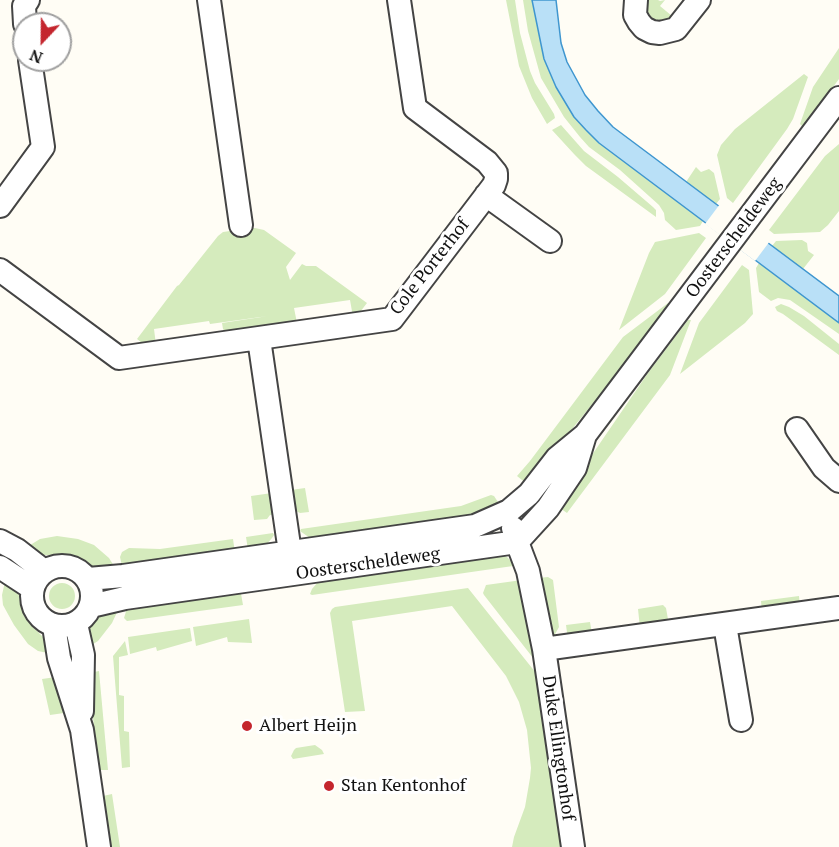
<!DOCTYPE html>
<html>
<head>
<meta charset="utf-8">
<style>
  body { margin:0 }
  #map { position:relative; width:839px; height:847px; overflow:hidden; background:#fffdf5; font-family:"PT Serif",serif }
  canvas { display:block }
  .north { position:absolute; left:12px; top:12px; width:60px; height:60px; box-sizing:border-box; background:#fff; border:2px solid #a0a0a0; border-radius:50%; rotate:202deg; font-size:16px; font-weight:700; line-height:24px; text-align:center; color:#111 }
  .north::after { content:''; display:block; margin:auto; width:21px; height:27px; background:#c4262e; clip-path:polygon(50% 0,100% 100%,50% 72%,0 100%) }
</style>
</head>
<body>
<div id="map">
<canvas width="839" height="847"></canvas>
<div class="north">N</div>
</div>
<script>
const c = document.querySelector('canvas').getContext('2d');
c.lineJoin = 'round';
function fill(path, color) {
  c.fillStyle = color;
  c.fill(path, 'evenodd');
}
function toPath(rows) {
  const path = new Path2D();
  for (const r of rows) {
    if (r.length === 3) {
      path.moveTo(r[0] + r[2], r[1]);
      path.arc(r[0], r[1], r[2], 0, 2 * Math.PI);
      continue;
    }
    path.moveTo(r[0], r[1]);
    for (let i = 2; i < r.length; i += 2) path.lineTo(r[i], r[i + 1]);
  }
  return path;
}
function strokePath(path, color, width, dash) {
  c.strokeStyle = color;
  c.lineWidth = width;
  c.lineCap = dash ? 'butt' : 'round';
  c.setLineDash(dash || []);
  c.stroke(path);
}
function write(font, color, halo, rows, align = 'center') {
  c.font = font + ' "PT Serif",serif';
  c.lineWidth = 6;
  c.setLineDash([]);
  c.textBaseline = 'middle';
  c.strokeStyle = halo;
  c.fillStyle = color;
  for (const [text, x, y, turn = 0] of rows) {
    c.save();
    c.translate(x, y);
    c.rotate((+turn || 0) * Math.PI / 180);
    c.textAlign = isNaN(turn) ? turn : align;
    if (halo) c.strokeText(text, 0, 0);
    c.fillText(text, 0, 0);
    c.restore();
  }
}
const green = toPath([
  [506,0,515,0,520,33,530,71,535,83,554,114,555,118,547,124,532,98,519,66],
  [523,0,532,0,544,59,556,87,574,117,599,143,703,221,700,226,676,230,665,220,664,213,659,205,620,170,589,147,580,137,564,117,541,78,528,31],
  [643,0,658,0,660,1,665,0,660,6,672,16,665,22,653,22,647,18],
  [839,48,839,79,803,127,800,124,813,87],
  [804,74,808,77,793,119,787,129,733,203,727,198,717,155,721,145,735,129],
  [561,125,584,151,618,177,653,207,656,210,656,217,586,166,574,154,552,130],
  [839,144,839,211,828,225,820,232,774,234,769,230,825,156],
  [696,167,701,172,709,169,714,173,720,199,716,204,686,182],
  [255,228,264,230,296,253,286,267,290,280,302,264,306,266,316,266,367,303,357,316,353,317,350,300,294,308,297,323,228,335,223,329,222,323,268,316,210,324,209,321,154,329,156,345,146,346,137,339,177,286,179,285,218,236,223,232,230,231],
  [699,233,706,238,665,294,619,330,649,253,655,242],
  [802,240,807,243,808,251,814,255,803,269,772,246,776,241],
  [759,263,839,323,839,334,790,300,778,298,771,301,759,292,756,268],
  [742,265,749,270,753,314,745,323,680,374,699,323],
  [668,303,670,304,626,363,527,484,517,476,530,461,623,337],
  [781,304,789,307,804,316,839,344,839,355,783,314,777,311,775,307],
  [688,320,691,320,670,375,567,513,557,506,648,373],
  [305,488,309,512,300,513,296,511,292,511,291,490],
  [272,493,276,514,270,515,267,519,254,520,251,496],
  [491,495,494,496,500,505,482,514,310,538,300,531,301,529,461,506],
  [273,533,274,535,272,538,266,545,248,550,246,537],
  [57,536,78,539,94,545,109,558,114,566,96,569,87,562,73,555,41,555,35,553,27,547,40,539],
  [233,539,235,553,123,570,120,557,122,552,129,548,160,549],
  [499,553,507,557,514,564,513,566,312,595,310,594,312,589,318,582,326,577],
  [6,577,18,592,24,616,30,624,45,639,52,654,38,651,28,644,14,625,3,605,2,595],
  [548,577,553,580,559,627,554,636,549,631,539,578],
  [522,580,537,663,484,595,483,593,486,585],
  [62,596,13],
  [240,588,243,605,127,621,124,618,128,605],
  [468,588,540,678,565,847,512,847,514,837,525,807,530,778,531,768,527,730,519,702,506,676,452,606,352,621,365,711,345,712,330,613,332,609,335,607],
  [799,596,800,607,762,612,761,601],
  [663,605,666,608,669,625,640,628,638,609],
  [119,608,112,623,98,641,90,646,87,635,89,629,98,618,109,610],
  [249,619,252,643,228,642,227,637,196,646,193,627],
  [590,622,592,634,568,640,566,625],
  [190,628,192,641,157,651,156,647,130,654,128,637],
  [125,641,128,655,119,657,119,695,124,696,124,731,129,732,130,767,122,768,113,656],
  [99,671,108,770,98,770,97,760,89,673],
  [56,677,64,713,50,715,42,679],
  [315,745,322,750,324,754,293,759,291,756,294,750,296,748],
  [112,794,120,847,110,847,103,796]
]);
const water = toPath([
  [532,0,556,0,561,43,567,62,585,95,598,111,613,127,839,296,839,323,599,143,586,130,574,117,556,87,544,59,532,0]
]);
const pier = toPath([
  [720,204,770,241,755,261,705,224]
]);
const minor = toPath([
  [209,0,241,225],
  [636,0,635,15,639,22,644,28,652,32,660,33,676,29,699,0],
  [25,24,24,6,28,0],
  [486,195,550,241],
  [0,206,43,147,30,60],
  [0,270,119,358,392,319,494,185,496,179,496,173,487,162,415,108,399,0],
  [259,339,292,566],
  [797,429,824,468,839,481],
  [513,528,517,542,528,571,544,649,573,847],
  [0,541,17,550,44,571],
  [62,596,30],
  [0,567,32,588],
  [88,579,123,576,475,526,509,511,529,494,557,458,585,435,839,98],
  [91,606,125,598,517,542,548,508,575,468,585,435],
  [76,624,83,655,82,711],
  [725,625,741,720],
  [54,626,59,658,82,730,99,847],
  [544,649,839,608]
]);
const markers = [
  [247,726,6,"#c4262e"],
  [329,786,6,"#c4262e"]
];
const streetNames = [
  ["Oosterscheldeweg",734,238,-53],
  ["Cole Porterhof",430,267,-52],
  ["Oosterscheldeweg",368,564,-8],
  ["Duke Ellingtonhof",558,748,82]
];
const poiNames = [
  ["Albert Heijn",259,726],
  ["Stan Kentonhof",341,786]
];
fill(green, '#d5ebbd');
fill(water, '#b9e0f7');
strokePath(water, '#3f96cf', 1.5);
fill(pier, '#fffdf5');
strokePath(minor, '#444', 26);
strokePath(minor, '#fff', 22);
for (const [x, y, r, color] of markers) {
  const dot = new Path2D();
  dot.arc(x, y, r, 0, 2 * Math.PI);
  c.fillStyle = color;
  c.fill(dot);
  strokePath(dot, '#fff', 2);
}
write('18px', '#111', '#fff', streetNames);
write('18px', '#111', '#fff', poiNames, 'left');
</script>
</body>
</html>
